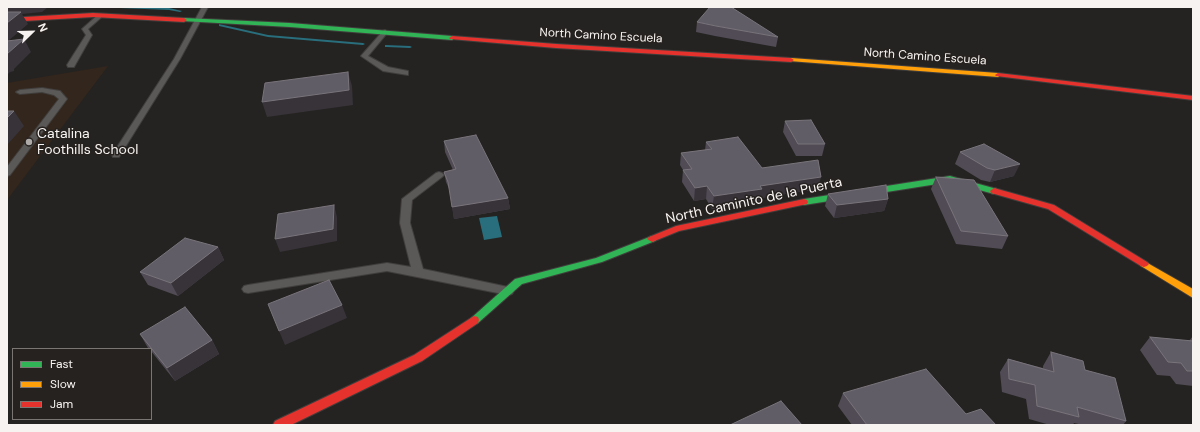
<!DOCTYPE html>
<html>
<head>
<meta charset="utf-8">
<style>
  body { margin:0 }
  #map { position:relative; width:1200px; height:432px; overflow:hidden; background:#252321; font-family:"DM Sans",sans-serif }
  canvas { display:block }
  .frame { position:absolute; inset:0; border:8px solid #f6f3f1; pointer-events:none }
  .legend { position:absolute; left:12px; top:348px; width:140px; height:72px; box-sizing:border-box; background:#262220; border:1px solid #797674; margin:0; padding:5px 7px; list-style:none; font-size:12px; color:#f6f3f1 }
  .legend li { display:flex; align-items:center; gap:8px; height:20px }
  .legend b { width:20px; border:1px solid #797674 }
  .north { position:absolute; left:12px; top:12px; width:40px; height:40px; -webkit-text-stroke:3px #262220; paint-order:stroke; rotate:67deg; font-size:11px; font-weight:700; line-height:16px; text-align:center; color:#f6f3f1 }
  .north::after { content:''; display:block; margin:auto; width:14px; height:18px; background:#f6f3f1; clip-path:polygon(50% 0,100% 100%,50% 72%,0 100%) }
</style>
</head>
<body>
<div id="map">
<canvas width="1200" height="432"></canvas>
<div class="frame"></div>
<ul class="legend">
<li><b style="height:5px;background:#30b455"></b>Fast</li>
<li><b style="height:5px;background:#ff9f0a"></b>Slow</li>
<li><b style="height:5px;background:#e5322d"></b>Jam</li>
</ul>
<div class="north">N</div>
</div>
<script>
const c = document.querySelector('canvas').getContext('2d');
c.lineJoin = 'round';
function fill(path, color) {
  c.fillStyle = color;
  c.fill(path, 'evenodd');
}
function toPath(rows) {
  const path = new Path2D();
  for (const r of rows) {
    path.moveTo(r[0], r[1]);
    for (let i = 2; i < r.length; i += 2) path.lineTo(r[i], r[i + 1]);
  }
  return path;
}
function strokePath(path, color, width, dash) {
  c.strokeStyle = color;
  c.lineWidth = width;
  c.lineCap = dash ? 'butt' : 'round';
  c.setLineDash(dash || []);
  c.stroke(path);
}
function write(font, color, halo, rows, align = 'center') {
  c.font = font + ' "DM Sans",sans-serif';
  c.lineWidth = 3;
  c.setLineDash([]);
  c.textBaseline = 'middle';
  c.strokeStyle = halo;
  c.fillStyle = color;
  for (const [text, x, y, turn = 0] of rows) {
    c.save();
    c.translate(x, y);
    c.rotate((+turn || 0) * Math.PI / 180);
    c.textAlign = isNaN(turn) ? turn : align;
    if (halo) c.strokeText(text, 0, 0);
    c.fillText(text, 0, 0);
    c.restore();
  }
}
const education = toPath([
  [108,66,7,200,7,83]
]);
const water = toPath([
  [497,216,502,237,484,240,479,218]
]);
const stream = toPath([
  [118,7,169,8,182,11,180,12,169,10,120,8,118,7],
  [219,24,268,35,363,43,365,44,363,45,268,37,219,26,219,24],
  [385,45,410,46,412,47,410,48,387,47,385,47,385,45]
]);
const lane = toPath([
  [202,7,208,7,180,59,119,157,113,157,112,155,174,59,202,7],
  [99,14,104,15,88,29,92,35,74,67,68,67,67,65,86,35,82,29,99,14],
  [385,30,388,32,368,56,388,67,408,71,408,75,383,71,361,56,383,31,385,30],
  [42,88,60,91,67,99,10,175,7,176,7,167,59,99,54,95,42,92,20,94,16,92,20,90,42,88],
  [439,172,442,173,444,175,442,177,412,200,410,223,423,269,508,287,512,288,514,291,512,294,508,295,387,271,248,293,244,292,242,289,244,286,248,285,387,263,411,267,400,223,402,199,436,173,439,172]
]);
const fast = toPath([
  [184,18,290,23,452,36,455,38,452,40,290,27,182,21,181,20,184,18],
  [950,176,997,189,998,191,994,194,950,182,804,205,800,202,804,199,950,176],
  [652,236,657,239,655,241,602,262,522,284,478,323,474,324,470,323,469,320,515,279,596,258,652,236]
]);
const slow = toPath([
  [791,58,998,73,1001,75,998,77,789,61,789,59,791,58],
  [1144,261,1193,289,1193,298,1141,266,1139,264,1141,262,1144,261]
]);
const jam = toPath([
  [93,13,184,18,187,20,184,22,93,17,7,22,7,18,93,13],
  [452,36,556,44,791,58,794,60,791,62,556,48,450,39,449,38,452,36],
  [998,73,1193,96,1193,100,996,76,995,75,998,73],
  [994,188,1054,205,1147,262,1149,264,1147,266,1144,267,1141,266,1048,209,991,193,990,191,994,188],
  [804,199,807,200,808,202,807,204,679,231,652,242,647,239,649,237,676,226,804,199],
  [474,316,478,317,479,320,478,323,422,361,291,425,273,425,275,421,414,355,474,316]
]);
const wall = toPath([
  [697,22,778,37,776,47,715,36,696,32],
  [785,121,825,144,822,156,796,156,783,132],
  [444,141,508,198,510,209,454,219,450,191,446,182,444,172,453,170,445,152],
  [706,142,762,168,818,189,760,198,760,201,712,209,706,199,694,201,682,182,683,170,680,165,681,153,705,150],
  [960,152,1014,176,990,182,981,180,955,164],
  [936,177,1008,236,1002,249,956,244,931,189],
  [828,194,888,199,884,211,834,218,825,206],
  [218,247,224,260,178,296,148,285,140,272],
  [140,334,212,340,219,354,175,381,151,351,151,349,149,349,148,348],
  [1193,336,1193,386,1176,384,1170,376,1157,375,1140,350,1150,337,1189,341],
  [1051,352,1085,370,1126,421,1123,425,1083,425,1074,423,1073,425,1050,425,1029,419,1026,399,1002,392,1000,372,1008,359,1043,368,1043,366],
  [843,393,966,414,996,425,852,425,838,406]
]);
const shadedWall = toPath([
  [7,7,48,7,42,12,22,14,28,24,7,42],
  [24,39,31,52,14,69,14,71,10,72,7,75,7,54],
  [348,72,352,86,353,105,267,117,262,102],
  [14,111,24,126,7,145,7,118],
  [1020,164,1014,176,990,182,995,170],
  [821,177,818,189,760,198,760,201,712,209,714,196,760,186],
  [707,186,706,199,694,201,695,188],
  [508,198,510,209,454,219,452,207],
  [888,199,884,211,834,218,837,205],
  [334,205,337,217,337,241,280,252,275,239],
  [218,247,224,260,178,296,171,283],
  [342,305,347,318,285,345,279,331],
  [212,340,219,354,175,381,167,368]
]);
const building = toPath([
  [710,7,731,7,778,37,716,26,697,22,710,7],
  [7,12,21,12,7,23,7,12],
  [24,39,7,54,7,41,24,39],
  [348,72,349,90,262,102,265,83,348,72],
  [7,111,14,111,7,118,7,111],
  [811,120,825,144,798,144,785,121,811,120],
  [476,135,508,198,452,207,448,182,444,172,456,169,444,141,476,135],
  [738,137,762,168,818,160,821,177,760,186,762,189,714,196,707,186,695,188,683,170,692,169,681,153,712,149,706,142,738,137],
  [984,144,1020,164,995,170,987,168,960,152,984,144],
  [936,177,974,180,1008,236,961,231,936,177],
  [886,185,888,199,837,205,828,194,886,185],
  [334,205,333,229,275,239,278,214,334,205],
  [185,238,218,247,171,283,140,272,185,238],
  [329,280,342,305,279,331,268,304,329,280],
  [185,307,212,340,167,368,140,334,185,307],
  [1150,337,1193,341,1193,371,1187,371,1181,363,1168,362,1150,337],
  [1051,352,1083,361,1085,370,1115,378,1126,421,1077,407,1079,417,1037,406,1035,385,1009,379,1008,359,1054,372,1051,352],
  [926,369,966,414,981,409,996,425,867,425,843,393,926,369],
  [781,401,802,425,730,425,781,401]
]);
const markers = [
  [29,142,4,"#adaaa8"]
];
const farStreetnames = [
  ["North Camino Escuela",601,36,3],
  ["North Camino Escuela",925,57,4]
];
const poiNames = [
  ["Catalina",37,134],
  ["Foothills School",37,150]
];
const streetNames = [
  ["North Caminito de la Puerta",754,201,-12]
];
fill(education, '#33261c');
fill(water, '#286e7c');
fill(stream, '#286e7c');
strokePath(lane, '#403e3d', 2);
strokePath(fast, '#403e3d', 2);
strokePath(slow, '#403e3d', 2);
strokePath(jam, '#403e3d', 2);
fill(lane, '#5b5957');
fill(fast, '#30b455');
fill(slow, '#ff9f0a');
fill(jam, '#e5322d');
fill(wall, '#504b55');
fill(shadedWall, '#373339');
fill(building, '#615d66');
strokePath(building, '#79747b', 1);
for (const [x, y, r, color] of markers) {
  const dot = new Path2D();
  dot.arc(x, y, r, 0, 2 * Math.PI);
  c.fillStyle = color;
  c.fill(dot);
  strokePath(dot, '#262220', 1.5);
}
write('12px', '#f6f3f1', '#262220', farStreetnames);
write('14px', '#f6f3f1', '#262220', poiNames, 'left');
write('14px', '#f6f3f1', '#262220', streetNames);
</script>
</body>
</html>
